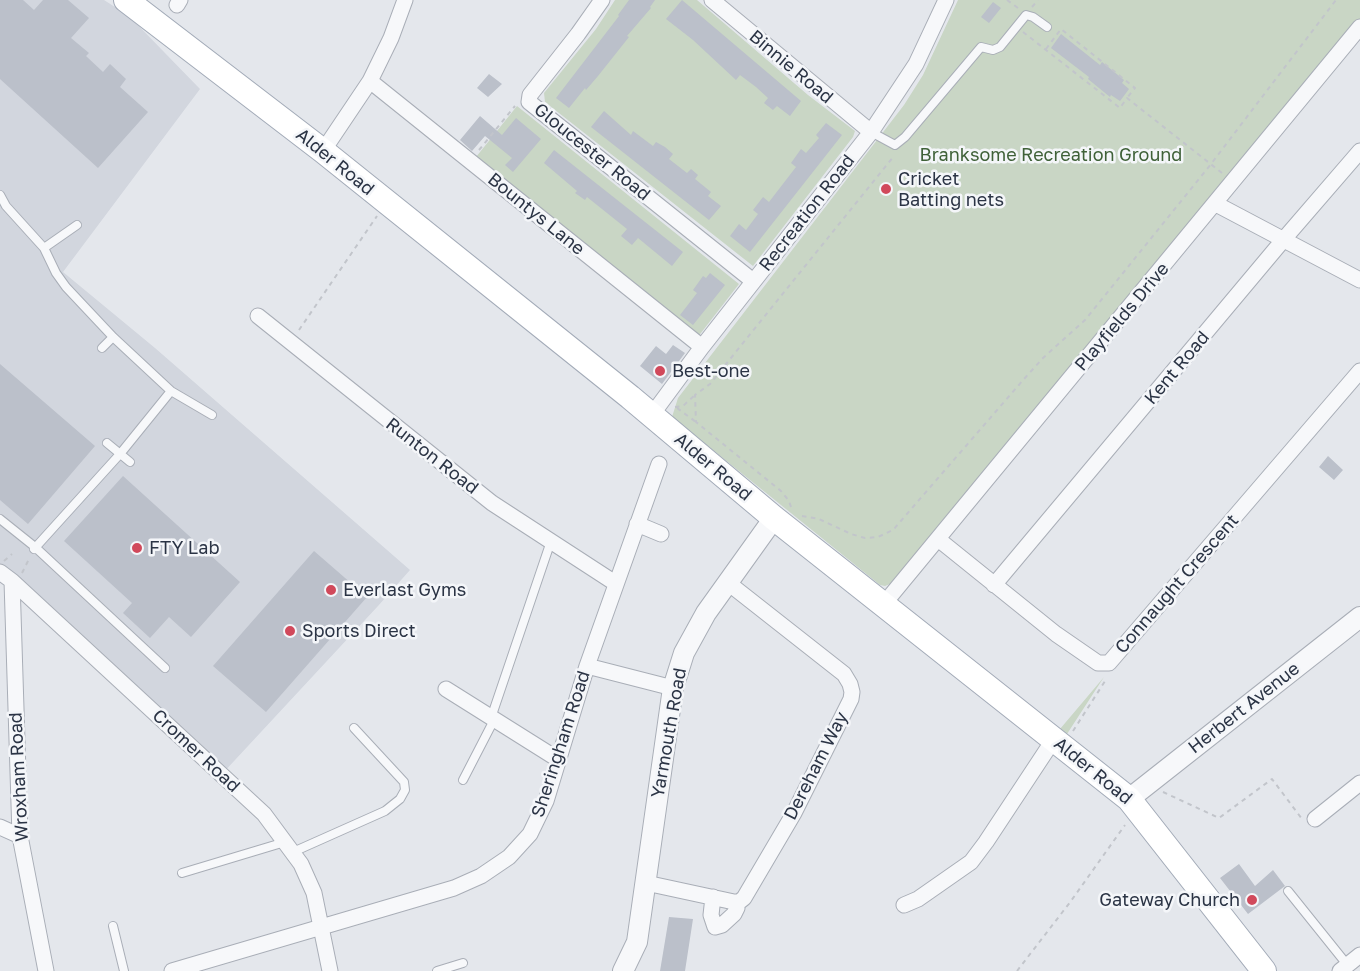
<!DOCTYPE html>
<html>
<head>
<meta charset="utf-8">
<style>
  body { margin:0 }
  canvas { display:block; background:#e4e7ec }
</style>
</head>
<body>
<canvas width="1360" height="971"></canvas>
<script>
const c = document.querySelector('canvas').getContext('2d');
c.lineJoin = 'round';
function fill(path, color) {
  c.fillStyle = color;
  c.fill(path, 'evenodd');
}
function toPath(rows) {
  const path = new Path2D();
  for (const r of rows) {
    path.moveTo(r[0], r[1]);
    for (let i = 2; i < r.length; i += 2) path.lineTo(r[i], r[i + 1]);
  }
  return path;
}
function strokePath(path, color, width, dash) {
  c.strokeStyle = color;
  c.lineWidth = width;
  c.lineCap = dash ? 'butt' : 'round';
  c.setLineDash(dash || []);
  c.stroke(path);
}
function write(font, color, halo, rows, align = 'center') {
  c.font = font + ' "Golos Text",sans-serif';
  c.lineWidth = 5;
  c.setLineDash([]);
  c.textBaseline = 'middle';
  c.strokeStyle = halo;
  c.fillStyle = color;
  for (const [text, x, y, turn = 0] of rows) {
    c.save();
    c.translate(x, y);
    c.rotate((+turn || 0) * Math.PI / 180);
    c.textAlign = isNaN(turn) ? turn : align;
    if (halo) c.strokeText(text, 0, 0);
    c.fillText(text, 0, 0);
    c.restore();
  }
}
const built = toPath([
  [0,0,104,0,129,16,200,89,63,272,155,348,410,570,378,606,222,774,0,564]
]);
const green = toPath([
  [615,0,697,0,808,95,855,131,853,137,753,266,545,102,544,93,596,29],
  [958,0,1360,0,1360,20,1062,382,890,584,885,586,880,585,672,417,678,398,904,105,923,75],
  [517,106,739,284,697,338,476,157],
  [1104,677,1067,734,1060,729]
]);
const building = toPath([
  [0,0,23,0,34,10,43,0,68,0,89,18,71,38,89,53,86,56,103,72,110,64,126,79,120,87,148,112,98,168,0,79],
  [629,0,655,0,650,7,651,8,627,36,629,37,598,76,586,90,585,88,569,108,556,98,619,16,618,15],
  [682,0,801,101,790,116,777,106,773,110,764,103,768,98,756,87,740,75,736,80,693,40,666,19],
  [993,2,1001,8,989,23,981,17],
  [1061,34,1100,65,1102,62,1124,80,1122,83,1129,89,1120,101,1111,95,1110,97,1088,79,1089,77,1051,48],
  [489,74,502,84,488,97,477,88],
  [604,111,631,135,633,131,653,146,656,142,665,147,673,154,669,159,687,173,691,169,698,175,695,179,711,192,708,196,721,206,709,220,591,127],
  [480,116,502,135,516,118,541,139,513,172,505,165,512,158,485,136,472,151,460,140],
  [826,123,842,135,750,252,730,236,739,224,746,230,758,214,753,210,763,197,769,202,796,167,791,163,801,149,806,153,819,138,816,135],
  [554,150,683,252,672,266,638,238,632,245,621,236,627,229,587,197,585,200,575,193,577,191,544,163],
  [710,273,725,285,693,325,680,315,697,293,693,290,703,276,706,278],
  [673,345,685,353,662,384,640,366,656,346,666,354],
  [0,364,95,446,28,524,0,500],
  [1328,456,1343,470,1334,480,1319,467],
  [123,476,240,582,191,637,169,617,150,638,123,613,132,603,64,541],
  [314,551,367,597,266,712,213,666],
  [1239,864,1255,886,1273,870,1285,886,1248,914,1220,878],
  [669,917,693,919,685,971,660,971]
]);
const path = toPath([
  [1007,0,1018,8],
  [1032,7,1038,0],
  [1023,32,1120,108,1127,98,1222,173],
  [1046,49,1061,29,1135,88,1127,98],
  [479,150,515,106],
  [299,330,377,216],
  [675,407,683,406,695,395],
  [677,408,696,422],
  [791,507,789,501,781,491,696,422,695,395,710,384,894,156],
  [802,516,819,519,851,534,865,538,878,537,893,530,1024,379,1043,358,1085,320,1211,164,1336,0],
  [4,561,12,554],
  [22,573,30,557],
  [1073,731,1107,678],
  [1163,792,1219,818,1272,779,1302,819],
  [1017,971,1071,901,1125,825]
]);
const service = toPath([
  [871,132,895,145,905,137,981,47,993,50,1000,47,1026,15,1033,17,1047,27],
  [0,195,6,206,44,248,56,273,66,287,113,337,171,391,212,415],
  [44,248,77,225],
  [102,348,113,337],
  [107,443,130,462],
  [0,519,35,547,165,668],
  [34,549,120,454,171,391],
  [491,718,551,541],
  [463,780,494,720],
  [293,852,385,811,400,799,405,790,404,782,354,728],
  [182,873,285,842],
  [1288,891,1349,967],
  [113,926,124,971],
  [437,971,463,963]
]);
const minor = toPath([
  [602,0,578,34,530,95,529,102,753,281],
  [712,0,871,132],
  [177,5,180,0],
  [370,81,702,347],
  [323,151,370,81,391,38,405,0],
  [1216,204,1360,280],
  [258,316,492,503,615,583],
  [651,416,702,347,871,132,916,64,946,0],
  [637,524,661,534],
  [938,539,1056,634,1098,663,1109,663,1360,371],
  [0,572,12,581,264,814,301,864,314,893,330,971],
  [12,581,20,836,46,971],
  [994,585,1284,239,1360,151],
  [883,605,1360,27],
  [587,666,673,688],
  [446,689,559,760],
  [1315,819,1360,783],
  [0,827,20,836],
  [646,883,734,902,739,902,744,898,794,813,851,699,852,692,850,684,844,674,727,582],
  [713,897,711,915,715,927,722,925,734,914,737,908,734,902],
  [904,905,918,899,971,862,986,842,1054,739],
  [172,971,454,888,481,876,509,857,530,834,546,801,587,666,659,464],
  [1340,971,1360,955]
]);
const tertiary = toPath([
  [1129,799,1360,617],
  [623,971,637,942,673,688,684,653,706,613,774,518]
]);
const primary = toPath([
  [126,0,323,151,630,397,774,518,1129,799,1264,971]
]);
const markers = [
  [886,189,6,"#d1495b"],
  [660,371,6,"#d1495b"],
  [137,548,6,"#d1495b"],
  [331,590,6,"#d1495b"],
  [290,631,6,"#d1495b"],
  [1252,900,6,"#d1495b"]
];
const streetNames = [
  ["Binnie Road",791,67,40],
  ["Gloucester Road",592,152,39],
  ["Alder Road",335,162,39],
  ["Recreation Road",807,213,-52],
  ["Bountys Lane",536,214,39],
  ["Playfields Drive",1122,317,-50],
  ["Kent Road",1177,368,-50],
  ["Runton Road",432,456,38],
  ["Alder Road",713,467,40],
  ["Connaught Crescent",1177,584,-49],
  ["Herbert Avenue",1244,708,-38],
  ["Yarmouth Road",669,733,-80],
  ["Sheringham Road",561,744,-72],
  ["Cromer Road",196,751,43],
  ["Dereham Way",816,766,-63],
  ["Alder Road",1093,771,39],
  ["Wroxham Road",19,777,-93]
];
const parkNames = [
  ["Branksome Recreation Ground",1051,155]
];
const poiNames = [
  ["Cricket",898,179],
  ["Batting nets",898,200],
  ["Best-one",672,371],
  ["FTY Lab",149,548],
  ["Everlast Gyms",343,590],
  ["Sports Direct",302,631],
  ["Gateway Church",1240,900,"right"]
];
fill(built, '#d2d6de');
fill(green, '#c9d6c5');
fill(building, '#bbc0ca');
strokePath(service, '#a9aeb7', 10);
strokePath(minor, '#a9aeb7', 17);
strokePath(tertiary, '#a9aeb7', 22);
strokePath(primary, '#a3abb8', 26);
strokePath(path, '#c2c5cb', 2, [4.5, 4.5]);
strokePath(service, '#f7f8fa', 8);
strokePath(minor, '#f7f8fa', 15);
strokePath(tertiary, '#f7f8fa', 20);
strokePath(primary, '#fff', 24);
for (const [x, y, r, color] of markers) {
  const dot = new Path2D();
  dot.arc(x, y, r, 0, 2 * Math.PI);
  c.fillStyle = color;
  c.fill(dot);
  strokePath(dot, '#f4f6f9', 2);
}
write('18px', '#2b3445', '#f4f6f9', streetNames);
write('18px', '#3f6138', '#f4f6f9', parkNames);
write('18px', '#2b3445', '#f4f6f9', poiNames, 'left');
</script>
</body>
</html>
